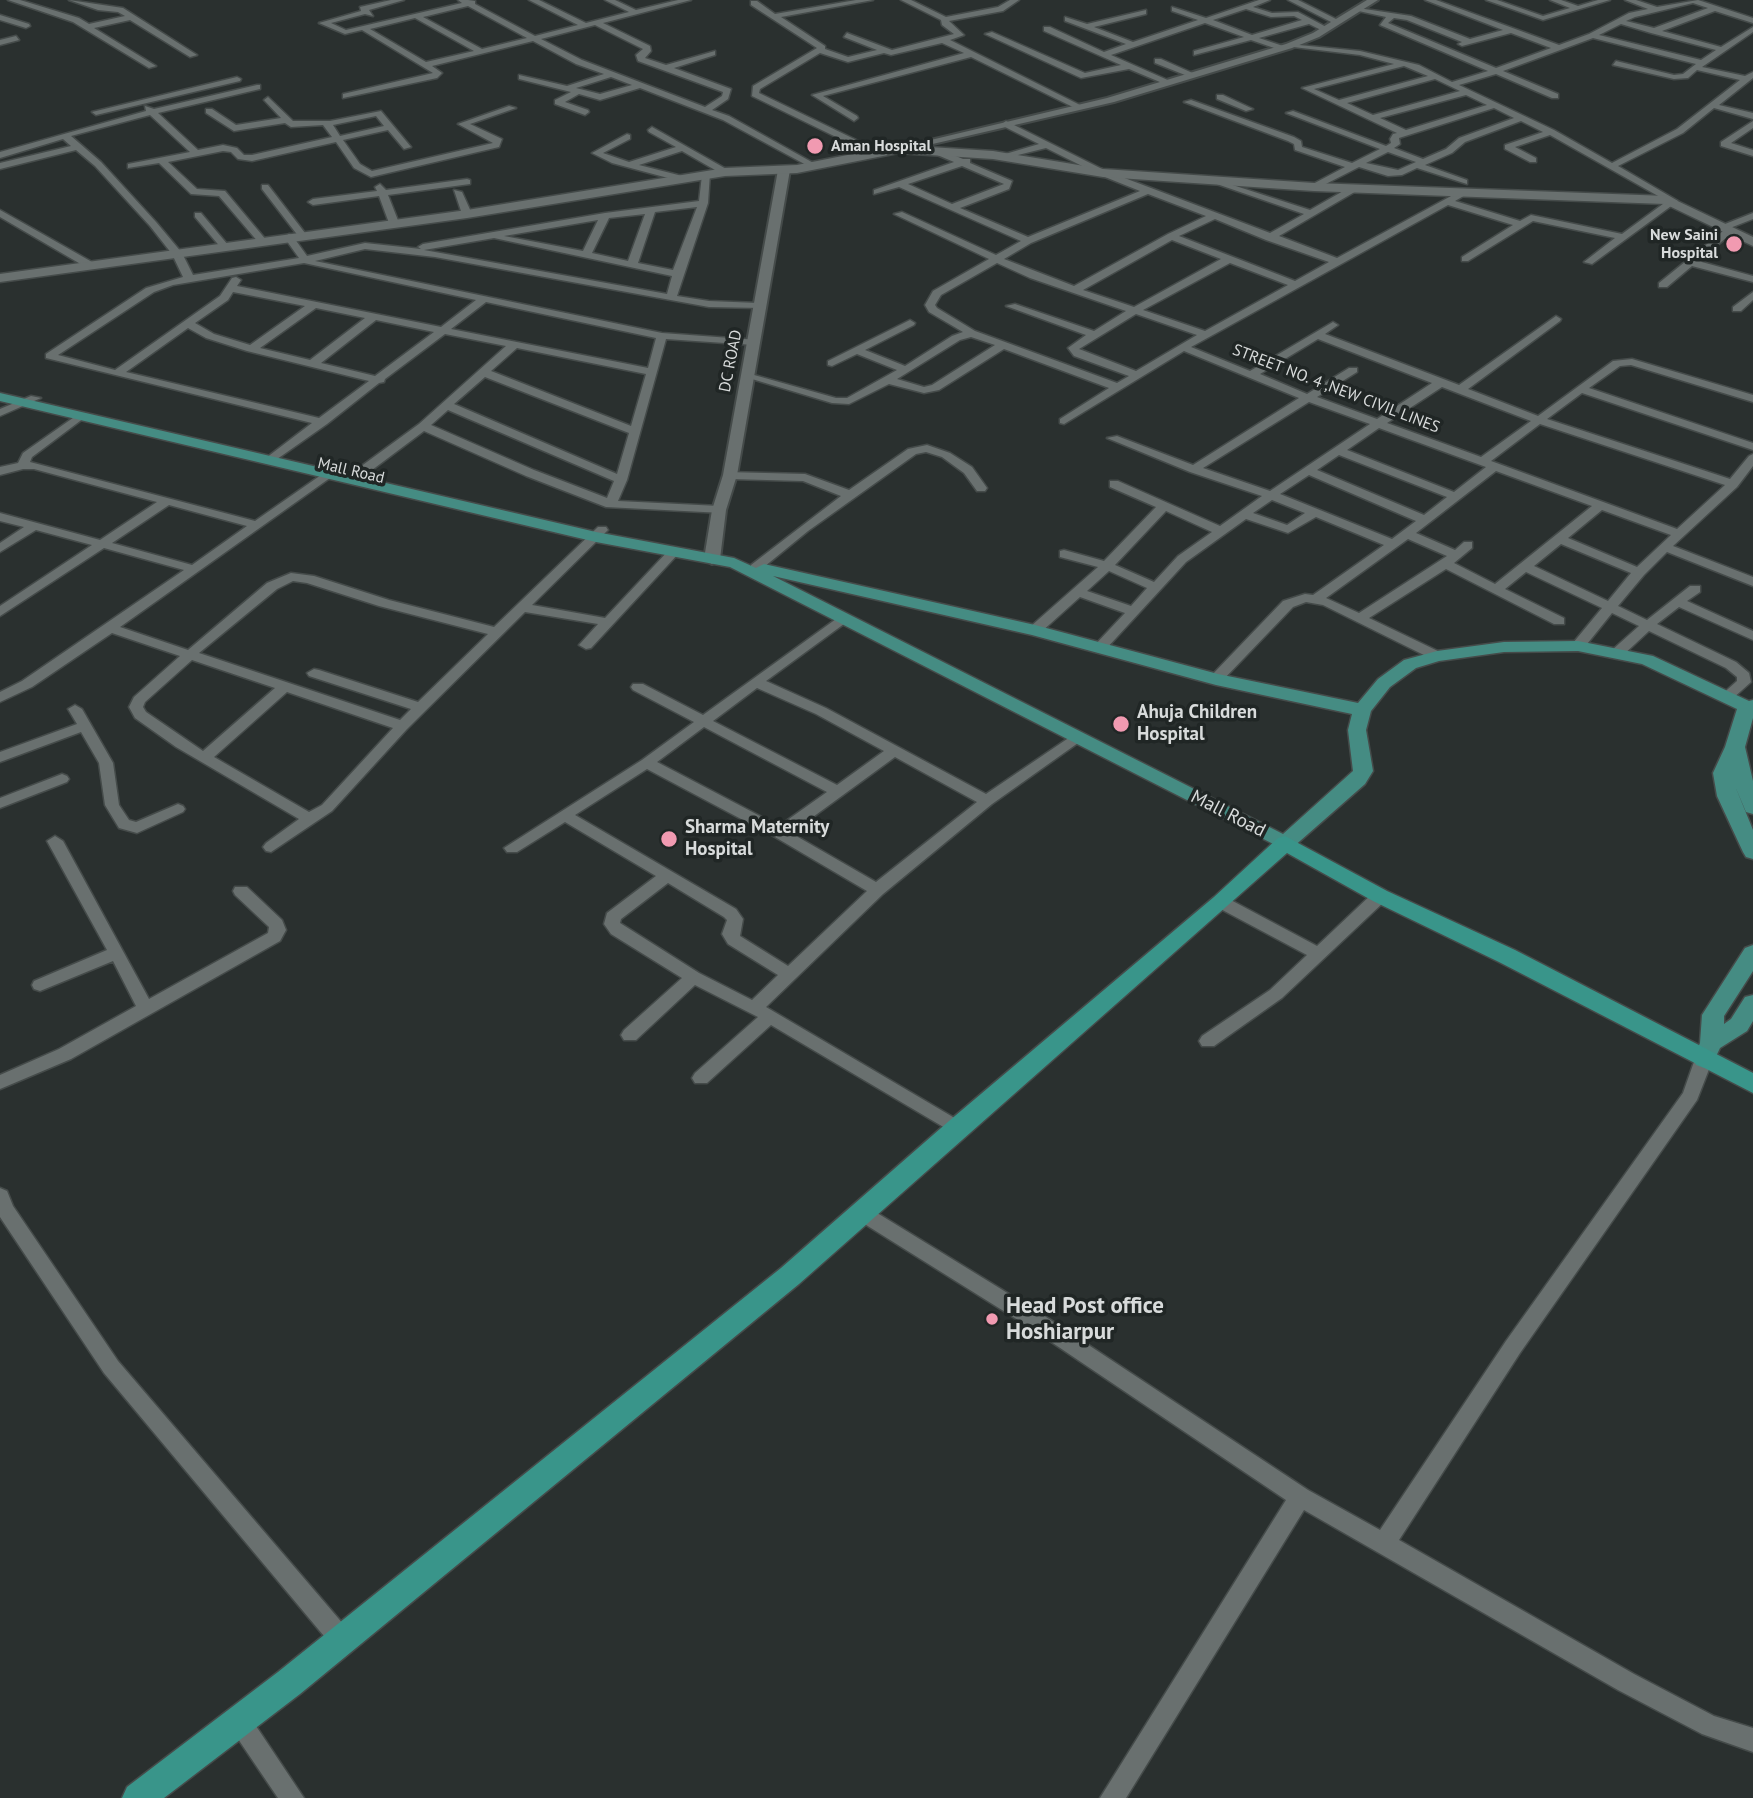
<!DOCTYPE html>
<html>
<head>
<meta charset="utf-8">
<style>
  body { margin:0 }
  canvas { display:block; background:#2a302f }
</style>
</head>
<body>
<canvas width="1753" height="1798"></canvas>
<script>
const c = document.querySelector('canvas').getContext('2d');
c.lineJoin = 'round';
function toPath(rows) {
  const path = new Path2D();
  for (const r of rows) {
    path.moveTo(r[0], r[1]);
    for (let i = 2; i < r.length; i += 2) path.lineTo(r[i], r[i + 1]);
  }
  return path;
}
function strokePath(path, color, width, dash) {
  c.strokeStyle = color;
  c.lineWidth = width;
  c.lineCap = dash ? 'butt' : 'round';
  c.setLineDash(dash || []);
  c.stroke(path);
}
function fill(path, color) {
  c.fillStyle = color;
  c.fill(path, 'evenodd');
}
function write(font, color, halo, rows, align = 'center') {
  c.font = font + ' "PT Sans",sans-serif';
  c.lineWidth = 7;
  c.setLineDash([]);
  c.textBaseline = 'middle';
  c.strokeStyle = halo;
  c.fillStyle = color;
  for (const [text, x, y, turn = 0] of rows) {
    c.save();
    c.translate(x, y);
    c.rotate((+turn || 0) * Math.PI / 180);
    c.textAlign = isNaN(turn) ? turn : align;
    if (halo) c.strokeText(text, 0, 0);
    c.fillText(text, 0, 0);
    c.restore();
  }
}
const minor = toPath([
  [8,0,20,0,79,18,89,24,125,16,118,12,98,10,69,0,123,8,197,55,190,57,130,20,94,28,156,66,149,68,73,22,8,0],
  [391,0,404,0,369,10,373,16,365,14,331,23,346,30,462,3,458,0,468,0,475,1,475,4,535,36,578,25,529,0,539,0,586,23,629,12,605,0,615,0,636,10,678,0,691,0,603,23,650,46,651,51,645,58,666,65,715,51,715,55,674,68,731,89,728,99,712,110,729,116,817,165,810,167,723,120,640,88,600,100,579,94,565,102,588,110,589,112,585,115,555,104,555,100,571,92,519,79,519,75,567,86,604,74,576,64,533,41,432,66,442,73,437,78,343,98,343,94,433,73,362,30,345,34,319,23,361,11,360,7,391,0],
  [468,6,527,38,482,49,423,17,468,6],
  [415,18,474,51,426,62,370,29,415,18],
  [595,25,643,49,636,55,638,61,723,92,722,96,705,107,582,60,541,39,595,25],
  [611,77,632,85,600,94,576,88,611,77],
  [856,0,873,0,781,17,825,46,825,49,848,57,877,50,844,37,847,33,892,50,954,34,942,25,941,20,901,0,911,0,946,17,998,7,1010,0,1019,0,1003,11,949,21,964,35,950,40,1084,107,1077,109,971,57,823,96,857,116,858,118,854,121,812,95,964,53,942,43,891,55,884,53,848,62,820,53,760,89,759,93,877,150,877,154,871,154,752,96,753,86,817,48,751,5,751,1,757,1,775,14,856,0],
  [1259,0,1270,0,1253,7,1272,13,1298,12,1330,29,1323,31,1309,24,1259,38,1283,46,1280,50,1251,40,1194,55,1194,51,1244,37,1205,23,1111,55,1170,81,1171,83,1167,85,1129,69,1081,78,985,34,992,32,1085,73,1121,65,1044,31,1044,27,1050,27,1104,52,1126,44,1065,21,1065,17,1087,24,1146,10,1146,14,1094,27,1133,42,1198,20,1172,11,1172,7,1206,18,1259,0],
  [1246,9,1271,17,1294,16,1302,20,1252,35,1213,20,1246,9],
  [1288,0,1298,0,1342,22,1335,24,1288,0],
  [1425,0,1436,0,1559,45,1589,34,1629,13,1648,9,1625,0,1636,0,1657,7,1698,0,1753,18,1753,23,1715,11,1662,31,1721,47,1753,27,1753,32,1702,67,1745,76,1753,72,1753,78,1719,105,1753,113,1753,119,1714,108,1683,133,1618,166,1678,201,1592,264,1584,262,1615,238,1533,221,1468,261,1462,261,1462,257,1513,225,1448,205,1191,347,1250,371,1333,322,1338,325,1325,334,1459,385,1556,316,1561,319,1560,321,1468,389,1538,416,1613,361,1632,359,1753,395,1753,402,1631,365,1620,366,1589,388,1753,443,1753,450,1582,393,1547,419,1730,479,1749,456,1753,454,1753,466,1737,487,1673,546,1753,577,1753,586,1667,552,1644,575,1618,606,1647,620,1690,586,1700,586,1700,592,1687,601,1753,631,1753,640,1679,607,1657,624,1736,662,1749,673,1751,682,1731,700,1726,701,1719,697,1737,681,1737,677,1726,668,1649,631,1621,657,1611,657,1609,654,1611,651,1639,626,1612,613,1583,649,1573,649,1573,643,1602,608,1526,572,1505,589,1564,618,1564,624,1554,624,1446,569,1369,618,1442,653,1444,656,1442,659,1432,659,1323,605,1306,602,1293,607,1221,682,1211,682,1209,679,1211,676,1283,601,1305,594,1313,595,1384,545,1316,517,1288,533,1246,519,1186,562,1105,650,1100,651,1093,647,1125,613,1080,597,1040,633,1030,633,1030,627,1098,567,1060,557,1060,551,1064,550,1104,561,1156,507,1110,487,1110,481,1118,481,1220,526,1262,496,1190,472,1107,438,1117,436,1193,465,1299,398,1184,351,1064,424,1060,423,1060,419,1109,388,1004,349,939,390,924,393,889,384,849,404,832,403,742,376,747,373,836,398,847,398,897,370,857,354,832,366,828,365,828,361,910,320,915,323,914,325,865,350,905,366,952,336,963,332,929,312,925,305,933,291,989,259,894,214,902,212,996,255,1021,241,899,187,874,194,874,190,954,162,935,154,935,150,941,150,963,159,970,159,970,163,1012,181,1009,189,960,208,1028,237,1140,191,1100,175,1046,148,1002,159,1002,155,1039,144,1003,126,1002,124,1006,121,1106,171,1270,233,1304,214,1211,182,1211,178,1310,210,1352,186,1358,186,1358,190,1279,236,1337,258,1464,189,1469,192,1467,194,1455,201,1520,221,1531,215,1622,234,1667,201,1550,135,1515,147,1536,158,1536,162,1530,162,1505,149,1505,145,1543,132,1521,121,1465,142,1452,153,1425,165,1467,180,1467,184,1417,168,1402,175,1388,176,1359,167,1314,190,1311,189,1311,185,1345,167,1295,150,1294,144,1288,141,1184,102,1191,100,1294,137,1301,141,1302,147,1352,163,1380,149,1286,113,1293,111,1386,146,1391,143,1390,139,1393,134,1397,133,1302,88,1394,64,1360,55,1285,46,1289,44,1360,51,1419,65,1452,82,1488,71,1380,25,1386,17,1354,10,1358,8,1411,16,1470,39,1503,30,1425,0],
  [1693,3,1708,8,1654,28,1626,21,1635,17,1693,3],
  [1394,18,1407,20,1462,42,1458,44,1462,46,1511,33,1551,48,1496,68,1388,23,1394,18],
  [1621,24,1651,33,1716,50,1701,60,1599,35,1621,24],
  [1593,38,1696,64,1683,74,1674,75,1616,61,1613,65,1674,79,1688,78,1697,70,1740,80,1677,129,1612,163,1554,130,1459,85,1496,74,1552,98,1558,98,1558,94,1503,71,1593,38],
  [1404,66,1428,76,1339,100,1314,89,1404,66],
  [1435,79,1460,91,1373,115,1347,103,1435,79],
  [1466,95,1487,105,1406,130,1380,118,1466,95],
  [1494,108,1514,118,1459,138,1446,149,1423,159,1394,148,1400,144,1399,138,1494,108],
  [1388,152,1416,162,1398,170,1366,163,1388,152],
  [962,166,1004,184,952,204,908,184,962,166],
  [1148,194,1206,216,1168,234,1074,286,1004,259,1031,243,1148,194],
  [1215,219,1266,240,1329,262,1295,281,1179,236,1215,219],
  [1172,240,1221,259,1134,307,1083,290,1172,240],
  [997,263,1030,278,1126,311,1094,331,1015,304,1006,306,1086,335,1068,348,1074,356,1129,376,1117,383,975,331,937,308,935,305,941,295,997,263],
  [1230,263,1288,285,1205,331,1143,310,1230,263],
  [1136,314,1197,335,1136,371,1079,349,1136,314],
  [971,337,995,345,932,385,924,387,897,379,960,340,971,337],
  [1318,339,1432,383,1377,419,1317,397,1357,372,1357,368,1349,368,1307,394,1260,374,1318,339],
  [1442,387,1531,421,1481,457,1387,423,1442,387],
  [1309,402,1370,424,1270,491,1203,468,1309,402],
  [1540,424,1725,485,1677,529,1491,461,1540,424],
  [1379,428,1486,467,1454,492,1347,450,1379,428],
  [1339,455,1447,497,1424,515,1317,470,1339,455],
  [1496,471,1592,506,1495,584,1454,563,1472,548,1472,542,1464,542,1455,550,1416,533,1496,471],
  [1309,475,1416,521,1392,539,1280,494,1309,475],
  [1272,500,1305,513,1287,525,1253,513,1272,500],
  [1602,510,1671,535,1637,567,1568,538,1602,510],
  [1166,511,1212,532,1178,556,1154,582,1115,565,1166,511],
  [1408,539,1447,556,1359,613,1326,598,1408,539],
  [1561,544,1631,573,1608,601,1534,566,1561,544],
  [1109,571,1147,588,1131,606,1087,591,1109,571],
  [1486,0,1497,0,1543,16,1570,8,1550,0,1561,0,1578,6,1598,0,1610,0,1543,20,1486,0],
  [0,15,29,24,30,26,26,28,0,20,0,15],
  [16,36,19,40,0,45,0,40,16,36],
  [1155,59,1161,59,1197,75,1190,77,1155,63,1155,59],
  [237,77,241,79,240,81,96,115,92,112,237,77],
  [257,85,260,85,260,89,158,113,198,150,223,145,237,148,244,155,252,155,332,137,323,125,291,127,285,123,234,131,206,113,206,109,212,109,236,125,281,118,264,100,268,97,293,121,330,121,381,111,411,147,404,149,388,130,343,140,360,164,372,171,493,143,458,124,509,106,516,108,470,124,502,139,499,147,371,177,354,168,336,142,252,161,238,159,231,152,223,151,168,162,197,189,225,191,267,241,262,244,259,243,219,196,191,194,159,163,128,168,128,164,190,152,150,115,71,136,101,162,156,222,182,253,193,275,299,258,284,237,289,234,292,235,307,256,365,243,421,249,418,247,423,244,605,213,699,201,702,175,710,173,708,203,677,296,709,301,758,303,763,306,762,308,709,307,435,257,365,249,315,261,662,333,758,340,759,342,754,345,666,339,627,480,618,501,719,506,725,510,723,513,606,507,526,476,424,431,364,476,356,476,356,470,419,424,506,346,445,334,385,379,384,382,379,383,327,424,270,464,266,462,266,458,312,423,46,358,46,354,146,288,183,277,172,254,150,226,95,166,76,150,0,169,0,163,71,146,63,139,0,158,0,152,146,111,145,106,154,109,257,85],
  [376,116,384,126,340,136,333,125,376,116],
  [697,207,673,270,638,263,655,212,697,207],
  [645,214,628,261,592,253,609,218,645,214],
  [598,220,583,251,504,236,598,220],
  [494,238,672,276,667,294,424,250,494,238],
  [304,263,476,300,441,327,237,286,241,280,236,277,232,278,220,296,115,370,58,355,154,292,173,285,304,263],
  [233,292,305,306,250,345,214,334,195,323,228,300,233,292],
  [486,302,656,338,648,368,451,329,486,302],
  [316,308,365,318,310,360,260,348,316,308],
  [376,320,434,332,375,376,321,363,376,320],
  [188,328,206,338,247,351,369,381,319,418,126,372,188,328],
  [517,348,646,374,631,426,491,371,517,348],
  [485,377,629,433,617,474,454,404,485,377],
  [448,410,614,481,607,498,534,470,431,425,448,410],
  [1217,95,1223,95,1253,109,1246,111,1217,99,1217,95],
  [1753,121,1753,128,1731,143,1753,150,1753,156,1721,146,1721,142,1753,121],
  [652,127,728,170,730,172,722,174,682,151,639,165,686,177,686,181,683,182,612,163,592,153,627,134,630,135,630,139,603,153,629,162,676,147,649,132,648,130,652,127],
  [467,179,470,180,470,184,388,195,399,223,394,226,389,223,379,196,313,205,308,202,313,199,377,191,375,187,380,184,386,190,467,179],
  [262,185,268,185,305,233,305,237,299,237,262,189,262,185],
  [454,190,462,192,472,214,470,216,462,214,454,190],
  [0,210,92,262,93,264,84,266,0,217,0,210],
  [195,213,201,213,228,245,228,249,222,249,195,217,195,213],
  [1753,213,1753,219,1730,228,1734,231,1732,233,1698,261,1753,276,1753,282,1692,266,1667,287,1659,287,1659,283,1723,231,1720,230,1720,226,1753,213],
  [1753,292,1753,300,1741,311,1733,311,1733,307,1753,292],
  [31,396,41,398,0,416,0,409,31,396],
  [80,413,84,414,84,418,32,457,30,462,255,521,334,466,338,464,344,468,120,627,188,650,267,583,291,573,314,576,389,600,494,627,598,527,606,527,608,530,532,605,605,618,669,550,673,549,679,553,591,648,586,649,579,645,598,624,525,612,407,729,332,811,271,852,266,851,263,847,266,843,299,819,176,747,135,718,129,707,134,697,180,656,112,633,32,687,0,702,0,692,22,681,184,570,104,548,0,616,0,606,92,545,36,530,0,552,0,543,24,527,0,521,0,513,100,540,157,502,34,469,23,469,0,475,0,467,18,463,23,453,80,413],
  [169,505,247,526,192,565,112,543,169,505],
  [293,581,307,583,379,606,488,634,418,702,319,670,314,669,307,673,309,676,411,709,400,720,199,653,277,589,293,581],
  [192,660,275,688,203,751,146,712,143,707,145,702,192,660],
  [287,692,393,728,322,805,309,812,214,757,287,692],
  [927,445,950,453,972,467,987,488,985,491,977,491,964,473,942,457,926,452,916,454,808,531,759,571,751,571,751,565,841,496,803,481,730,479,726,478,726,472,805,474,849,490,908,449,927,445],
  [843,614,848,615,848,621,766,681,826,708,986,794,1073,735,1078,734,1085,738,992,804,883,894,766,1007,963,1123,966,1128,963,1133,957,1135,771,1025,707,1083,695,1083,692,1078,695,1073,758,1017,695,985,636,1040,624,1040,621,1035,624,1030,682,978,611,934,604,924,607,913,656,876,565,822,517,852,507,852,504,848,642,760,694,722,633,690,631,687,633,684,643,684,703,715,843,614],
  [757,688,816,714,884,751,837,785,713,721,757,688],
  [704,727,827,792,779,826,657,762,704,727],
  [895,757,977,802,876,882,791,833,895,757],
  [647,769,775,837,867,891,788,966,740,936,743,919,736,909,575,815,647,769],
  [668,883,724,917,727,920,722,934,728,944,778,975,752,1000,699,973,620,923,621,919,668,883],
  [75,705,82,709,113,763,119,805,129,820,136,822,178,804,183,806,185,809,183,812,137,833,119,828,105,805,99,763,81,732,0,762,0,752,77,724,68,709,75,705],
  [62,774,67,776,69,779,67,782,0,808,0,798,62,774],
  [55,836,63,841,149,999,268,933,269,927,235,895,233,891,235,887,247,887,282,920,286,930,280,941,71,1059,0,1089,0,1075,59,1049,136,1006,113,961,40,991,34,989,32,985,34,981,107,950,47,841,55,836],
  [1380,891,1386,892,1388,896,1386,900,1282,998,1214,1046,1202,1046,1199,1041,1202,1036,1270,990,1307,955,1215,906,1213,902,1215,898,1227,898,1317,946,1374,892,1380,891],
  [1704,1052,1710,1054,1713,1059,1697,1100,1520,1353,1399,1540,1634,1674,1714,1716,1753,1728,1753,1752,1702,1734,1618,1690,1304,1510,1126,1798,1100,1798,1286,1500,1026,1325,855,1218,853,1213,855,1208,862,1205,869,1208,1040,1313,1308,1490,1380,1530,1506,1341,1683,1093,1695,1059,1698,1054,1704,1052],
  [0,1188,7,1191,13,1206,118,1361,350,1632,353,1640,350,1648,342,1651,334,1648,104,1373,0,1217,0,1188],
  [240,1710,248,1714,304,1798,278,1798,232,1730,228,1722,232,1714,240,1710]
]);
const tertiary = toPath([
  [1367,0,1378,0,1319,37,1292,48,1114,102,898,152,893,149,1107,98,1286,44,1313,33,1367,0],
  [784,167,790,170,737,475,726,510,720,559,712,564,704,559,712,510,723,475,778,170,784,167]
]);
const secondary = toPath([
  [898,145,993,151,1103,169,1314,183,1667,196,1753,237,1753,246,1665,204,1314,191,1103,177,993,159,898,153,797,173,725,176,467,218,0,282,0,274,467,210,725,168,797,165,898,145]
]);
const primary = toPath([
  [0,393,596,532,734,558,756,568,764,564,1035,625,1218,674,1358,703,1378,679,1404,660,1437,651,1504,642,1578,641,1653,656,1749,701,1753,700,1753,718,1745,747,1753,781,1753,814,1746,812,1735,786,1753,830,1753,859,1746,857,1743,852,1717,796,1713,773,1725,747,1737,709,1642,664,1578,651,1504,652,1439,661,1416,668,1390,687,1371,711,1366,730,1373,771,1365,784,1292,848,1285,850,730,567,596,542,0,401,0,393],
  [773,576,1032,635,1216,685,1352,714,1348,730,1353,771,1283,834,773,576],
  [1753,945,1753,971,1724,1016,1724,1024,1731,1019,1745,997,1753,995,1753,1021,1747,1031,1720,1048,1712,1065,1704,1068,1696,1065,1693,1059,1700,1043,1702,1015,1745,948,1753,945]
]);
const trunk = toPath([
  [1285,836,1387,891,1515,950,1753,1073,1753,1093,1499,962,1373,901,1287,853,799,1284,300,1694,164,1798,122,1798,127,1787,278,1672,781,1268,949,1121,1214,897,1278,838,1285,836]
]);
const markers = [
  [815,146,9,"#f19ab1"],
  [1734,244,9,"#f19ab1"],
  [1121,724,9,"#f19ab1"],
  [669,839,9,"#f19ab1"],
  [992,1319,7,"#f19ab1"]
];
const farPoinames = [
  ["Aman Hospital",831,146],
  ["New Saini",1718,235,"right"],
  ["Hospital",1718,253,"right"]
];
const farStreetnames = [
  ["DC ROAD",731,361,-79],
  ["STREET NO. 4 ,NEW CIVIL LINES",1336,389,21],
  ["Mall Road",351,471,13]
];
const poiNames = [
  ["Ahuja Children",1137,713],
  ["Hospital",1137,735],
  ["Sharma Maternity",685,828],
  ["Hospital",685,850]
];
const streetNames = [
  ["Mall Road",1228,814,27]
];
const nearPoinames = [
  ["Head Post office",1006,1306],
  ["Hoshiarpur",1006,1332]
];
strokePath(minor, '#454b4a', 3);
strokePath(tertiary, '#454b4a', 4);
strokePath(secondary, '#454b4a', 3);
strokePath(primary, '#454b4a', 3);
strokePath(trunk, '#454b4a', 3);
fill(minor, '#69706f');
fill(tertiary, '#69706f');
fill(secondary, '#69706f');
fill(primary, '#458c83');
fill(trunk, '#39958a');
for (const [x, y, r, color] of markers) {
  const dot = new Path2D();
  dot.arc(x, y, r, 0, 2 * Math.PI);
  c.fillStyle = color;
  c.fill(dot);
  strokePath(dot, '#202625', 2.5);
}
write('bold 16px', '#d8dbdb', '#202625', farPoinames, 'left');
write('16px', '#d8dbdb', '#202625', farStreetnames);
write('bold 19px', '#d8dbdb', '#202625', poiNames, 'left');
write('19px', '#d8dbdb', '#202625', streetNames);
write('bold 23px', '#d8dbdb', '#202625', nearPoinames, 'left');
</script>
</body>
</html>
